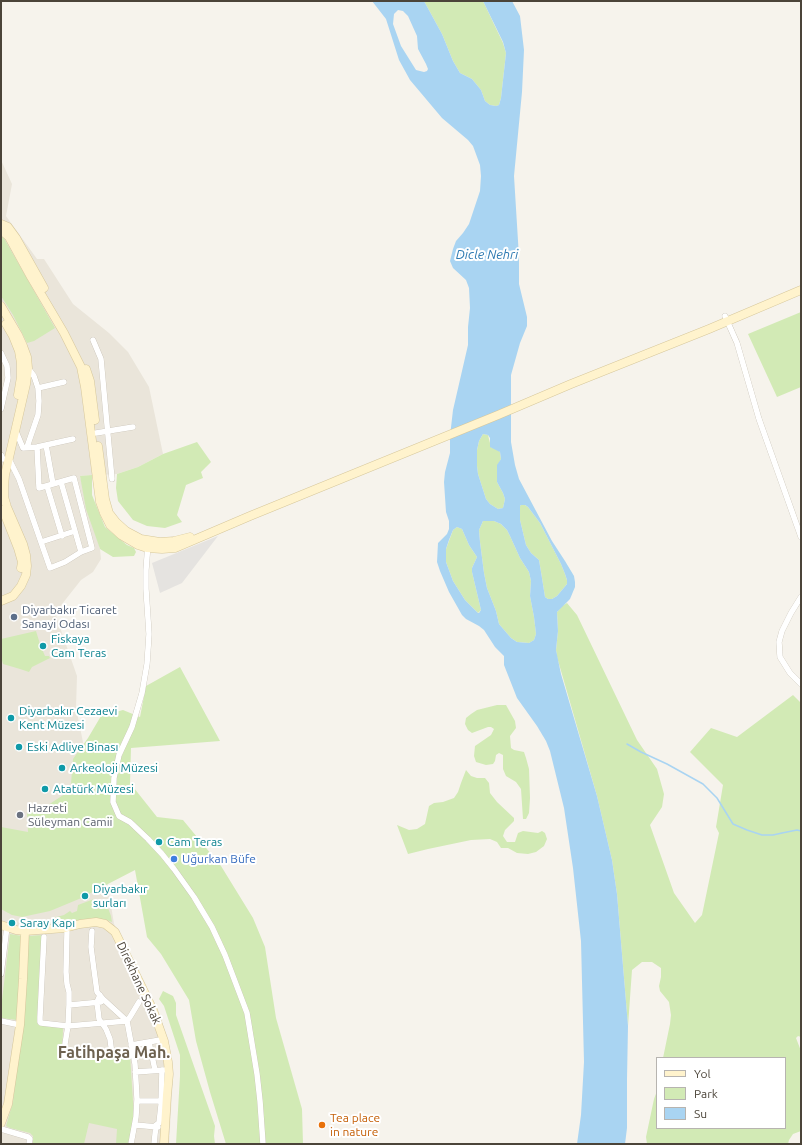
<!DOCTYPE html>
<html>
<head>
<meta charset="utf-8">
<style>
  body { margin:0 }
  #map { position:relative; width:802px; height:1145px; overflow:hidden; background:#f6f3ec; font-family:Ubuntu,sans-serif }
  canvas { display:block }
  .frame { position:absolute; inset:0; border:2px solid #4b4439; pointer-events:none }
  .legend { position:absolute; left:656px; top:1057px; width:130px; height:72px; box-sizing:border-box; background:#fff; border:1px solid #b7b4b0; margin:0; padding:5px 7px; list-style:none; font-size:12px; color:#4b4439 }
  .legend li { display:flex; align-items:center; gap:8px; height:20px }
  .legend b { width:20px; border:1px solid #b7b4b0 }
</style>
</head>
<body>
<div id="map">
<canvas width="802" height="1145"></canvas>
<div class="frame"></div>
<ul class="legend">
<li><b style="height:5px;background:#fff3cd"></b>Yol</li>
<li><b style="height:11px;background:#d2eab5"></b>Park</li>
<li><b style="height:11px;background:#a9d4f2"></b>Su</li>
</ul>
</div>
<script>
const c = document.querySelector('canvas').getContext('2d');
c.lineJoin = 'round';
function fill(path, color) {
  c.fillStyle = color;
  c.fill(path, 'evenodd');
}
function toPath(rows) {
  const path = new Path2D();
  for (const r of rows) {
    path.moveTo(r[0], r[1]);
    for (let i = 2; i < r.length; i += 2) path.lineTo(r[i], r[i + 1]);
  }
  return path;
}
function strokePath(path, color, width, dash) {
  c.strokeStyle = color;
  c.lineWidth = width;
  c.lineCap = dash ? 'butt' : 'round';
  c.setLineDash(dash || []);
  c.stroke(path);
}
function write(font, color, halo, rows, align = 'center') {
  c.font = font + ' Ubuntu,sans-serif';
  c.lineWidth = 4;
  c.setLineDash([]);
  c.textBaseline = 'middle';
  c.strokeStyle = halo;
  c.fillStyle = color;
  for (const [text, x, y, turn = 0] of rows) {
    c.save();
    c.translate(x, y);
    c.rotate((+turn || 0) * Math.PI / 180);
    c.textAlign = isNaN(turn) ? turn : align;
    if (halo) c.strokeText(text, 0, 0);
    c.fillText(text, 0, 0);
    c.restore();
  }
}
const residential = toPath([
  [1,160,12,184,6,216,37,259,44,259,73,304,109,333,128,352,149,387,163,454,138,467,117,474,80,476,100,549,101,559,93,572,81,580,55,613,77,676,76,708,91,781,114,924,125,943,162,1022,169,1045,172,1059,173,1077,169,1144,1,1144]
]);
const green = toPath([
  [424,1,483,1,503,43,506,53,501,98,499,105,496,106,490,105,485,101,481,90,472,79,460,73,453,61,442,34],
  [1,235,5,240,55,328,34,341,27,343,13,315,1,296],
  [801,312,801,387,777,397,748,334],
  [483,434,488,435,491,447,497,449,500,452,501,459,497,467,497,482,503,493,505,499,503,508,498,509,490,504,486,499,478,474,477,466,477,450,479,441],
  [197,442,211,462,201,472,203,478,186,485,177,515,182,522,165,528,147,526,133,520,118,501,116,488,117,474,138,467,163,454],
  [92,475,92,495,105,527,127,545,134,548,136,552,134,556,113,557,100,549,86,509,80,476],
  [521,505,525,505,528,507,540,523,561,564,565,574,567,580,567,584,557,596,552,599,548,599,545,597,542,578,539,560,531,553,526,545,520,520,520,506],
  [483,521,494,521,501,524,507,530,510,536,520,558,529,572,531,581,530,596,534,617,536,634,534,640,529,643,517,642,511,638,499,624,496,611,487,588,484,573,480,542,479,530],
  [457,527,462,529,469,545,477,557,472,568,472,572,481,610,478,613,465,600,453,581,446,562,446,549,453,530],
  [567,603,577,615,637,740,657,769,664,794,662,807,650,825,674,893,695,923,702,915,719,833,716,827,723,785,690,752,711,728,737,737,793,695,801,703,801,1037,798,1036,796,1038,801,1051,801,1131,793,1134,789,1140,788,1144,647,1144,646,1137,654,1099,657,1091,657,1128,785,1128,785,1058,663,1058,670,1024,671,1015,669,1002,660,991,659,986,661,977,661,968,652,962,642,962,632,970,628,1026,617,894,612,860,597,796,557,657,556,650,558,631,557,612,562,606],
  [36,631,40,644,45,643,47,647,42,649,45,656,49,656,50,658,32,667,29,672,20,669,3,664,1,657,1,639],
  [180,667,220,741,131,748,130,783,157,817,183,820,221,866,253,918,265,947,276,1018,302,1109,303,1144,226,1144,210,1092,196,1041,189,1000,161,954,147,937,135,870,79,899,50,911,22,917,12,915,1,909,1,827,28,832,27,812,48,812,48,805,71,790,73,791,76,789,71,784,73,759,88,738,101,716,123,710,140,717,146,686],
  [497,705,506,705,515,721,516,728,510,736,511,748,514,750,524,752,526,758,529,769,530,798,529,813,526,819,523,819,521,789,516,782,506,776,503,769,503,755,499,753,496,755,495,761,493,764,486,765,476,762,474,756,475,746,491,735,494,729,491,727,488,727,472,733,468,730,465,724,466,718,471,714,477,710],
  [466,770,471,776,477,778,485,778,489,783,490,793,497,802,514,818,514,821,505,830,503,836,507,842,515,842,518,833,523,831,538,833,542,831,545,833,547,839,544,846,536,852,528,854,517,853,508,848,501,848,497,842,490,839,471,840,428,849,408,854,397,825,409,830,417,829,425,824,429,806,434,803,443,802,454,798,458,792,461,783],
  [94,899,98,901,105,900,111,916,112,922,104,919,93,919,53,923,53,918,64,915,70,911,72,913,77,911,78,905],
  [10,934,22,936,17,1020,1,1018,1,1008],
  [43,935,38,1024,63,1028,62,1059,130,1055,134,1117,128,1144,116,1144,117,1129,89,1123,84,1144,33,1144,33,1136,30,1133,10,1128,6,1126,13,1102,22,1025,28,936],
  [163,991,173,996,176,1003,176,1015,215,1126,214,1136,215,1144,176,1144,180,1076,180,1055,164,1006,159,999]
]);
const parking = toPath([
  [218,536,182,583,160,593,152,563]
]);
const water = toPath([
  [372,1,424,1,442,34,453,61,460,73,472,79,481,90,485,101,490,105,496,106,499,105,501,98,506,53,503,42,483,1,512,1,520,16,524,50,522,92,514,176,519,257,519,284,527,317,527,326,520,343,511,375,511,442,515,465,519,479,552,541,565,561,574,576,575,582,575,587,570,599,557,612,558,631,556,650,561,674,597,796,612,860,617,894,628,1026,627,1079,627,1128,625,1144,577,1144,581,1115,584,1062,581,941,573,868,564,808,550,751,546,741,537,726,517,698,504,665,504,656,495,647,484,630,479,626,466,619,462,615,449,592,440,571,437,562,438,543,447,534,449,529,449,521,446,512,444,482,445,472,450,453,450,436,453,410,468,345,468,327,470,308,469,288,466,280,453,268,450,261,453,249,456,241,463,233,469,224,480,191,481,176,480,165,473,146,468,140,442,118,410,80,399,60,386,19],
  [398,10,403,11,408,16,417,36,418,49,426,64,428,69,427,71,424,72,416,70,401,46,393,24,394,14],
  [483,434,488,435,490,438,490,447,500,452,501,459,497,465,497,482,503,493,505,499,503,508,498,509,490,504,486,499,478,474,477,466,477,450,479,441],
  [521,505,525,505,528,507,540,523,561,564,565,574,567,580,567,584,557,596,552,599,548,599,545,597,542,578,539,560,531,553,526,545,520,520,520,506],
  [483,521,494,521,501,524,507,530,510,536,520,558,529,572,531,581,530,596,534,617,536,634,534,640,529,643,517,642,511,638,499,624,496,611,487,588,484,573,480,542,479,530],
  [457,527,462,529,469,545,477,557,472,568,472,572,481,610,479,613,478,613,465,600,453,581,446,562,446,549,449,540,453,530]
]);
const stream = toPath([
  [627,744,641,752,667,764,703,784,717,798,733,824,747,830,762,835,773,835,782,833,797,830,801,831]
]);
const street = toPath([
  [725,316,737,343,759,419,801,537],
  [93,340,101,359,112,479],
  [1,353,7,366,8,378,1,409],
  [38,388,64,382],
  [15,429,23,448,37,447,73,439],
  [96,433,133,427],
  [46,445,53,484],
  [27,447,38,415,39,401,38,388,34,376,28,368],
  [1,455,3,459],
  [9,459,19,479,50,568,65,562,81,552,92,548,74,478,39,488,37,447],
  [61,482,81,552],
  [47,486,62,536],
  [41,542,75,531],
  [148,544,146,570,146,589,149,634,147,664,142,693,132,727,119,755,114,778,113,802,119,816,130,822,148,839,162,854,174,869,194,897,212,927,225,955,247,1013,257,1074,260,1101,263,1144],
  [801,597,791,613,782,631,779,642,780,657,790,673,801,684],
  [92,931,91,947,94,970,97,992,103,999,127,1021,135,1064,137,1099,136,1117,131,1144],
  [67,932,66,972,67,984,69,992,69,1005,68,1026,65,1044,65,1057,133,1053],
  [44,937,40,1017,40,1022,41,1023,68,1026,127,1021,130,1017,139,1002],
  [1,974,7,927],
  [100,995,97,1002,99,1019,106,1029,110,1039,112,1054],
  [69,1005,101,1002],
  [1,1021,20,1025],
  [149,1042,155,1070],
  [131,1045,160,1040],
  [135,1072,164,1070],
  [137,1101,163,1101],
  [135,1125,158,1127],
  [1,1129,28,1137,30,1139,29,1144],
  [154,1144,156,1125,159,1123,161,1105,162,1070]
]);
const secondary = toPath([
  [1,224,8,227,16,238,44,288],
  [1,230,9,237,31,277,64,333,81,367,85,387,100,502,104,513,110,525,121,535,138,545,147,548,162,549,175,548,250,516,498,415,571,384,709,329,801,290],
  [1,306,18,335,23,346,27,357,28,368,26,384,5,475,4,487,4,497,7,507,23,544,26,555,27,566,26,575,21,586,13,596,1,601],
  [6,324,13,336,19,351,21,363,21,377,18,395],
  [86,369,90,381,95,420],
  [98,446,105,499,109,513,116,522,126,531,141,539,160,542,174,541,190,537],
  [3,510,18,548,22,562,21,568],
  [1,925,16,930,25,931,65,928,80,924,96,922,105,924,115,932,153,1010,164,1041,168,1062,169,1074,167,1095,164,1144],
  [1,1123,8,1104,20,1025,23,979,25,931]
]);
const markers = [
  [14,617,4,"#5c6f8a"],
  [43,646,4,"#0f9aa8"],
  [11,718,4,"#0f9aa8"],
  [19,747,4,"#0f9aa8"],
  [62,768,4,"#0f9aa8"],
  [45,789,4,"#0f9aa8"],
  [20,815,4,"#6b7280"],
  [159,842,4,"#0f9aa8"],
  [174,859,4,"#3f7fe0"],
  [85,896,4,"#0f9aa8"],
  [12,923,4,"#0f9aa8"],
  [322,1125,4,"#e8710a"]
];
const serviceNames = [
  ["Diyarbakır Ticaret",22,610],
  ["Sanayi Odası",22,624]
];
const cultureNames = [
  ["Fiskaya",51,639],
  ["Cam Teras",51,653],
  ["Diyarbakır Cezaevi",19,711],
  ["Kent Müzesi",19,725],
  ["Eski Adliye Binası",27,747],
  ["Arkeoloji Müzesi",70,768],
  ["Atatürk Müzesi",53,789],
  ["Cam Teras",167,842],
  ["Diyarbakır",93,889],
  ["surları",93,903],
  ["Saray Kapı",20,923]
];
const worshipNames = [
  ["Hazreti",28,808],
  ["Süleyman Camii",28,822]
];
const shopNames = [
  ["Uğurkan Büfe",182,859]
];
const streetNames = [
  ["Direkhane Sokak",139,983,65]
];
const foodNames = [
  ["Tea place",330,1118],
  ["in nature",330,1132]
];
const waterNames = [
  ["Dicle Nehri",487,255]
];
const districtNames = [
  ["Fatihpaşa Mah.",114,1053]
];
fill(residential, '#eae5da');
fill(green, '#d2eab5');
fill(parking, '#e5e3e0');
fill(water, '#a9d4f2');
strokePath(stream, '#a9d4f2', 1.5);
strokePath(street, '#c2bbae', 6);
strokePath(secondary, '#d6c79b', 9);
strokePath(street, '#fff', 5.5);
strokePath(secondary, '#fff3cd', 8);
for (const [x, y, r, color] of markers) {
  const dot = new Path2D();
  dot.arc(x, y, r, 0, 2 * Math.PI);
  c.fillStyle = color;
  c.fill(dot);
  strokePath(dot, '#fff', 1.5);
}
write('12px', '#4e5e75', '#fff', serviceNames, 'left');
write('12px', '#0d838f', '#fff', cultureNames, 'left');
write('12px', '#5b616d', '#fff', worshipNames, 'left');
write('12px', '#366cbe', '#fff', shopNames, 'left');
write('12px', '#4b4439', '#fff', streetNames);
write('12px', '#c56008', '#fff', foodNames, 'left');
write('italic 13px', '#2e7ab2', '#fff', waterNames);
write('bold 16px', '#6e6250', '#fff', districtNames);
</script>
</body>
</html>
